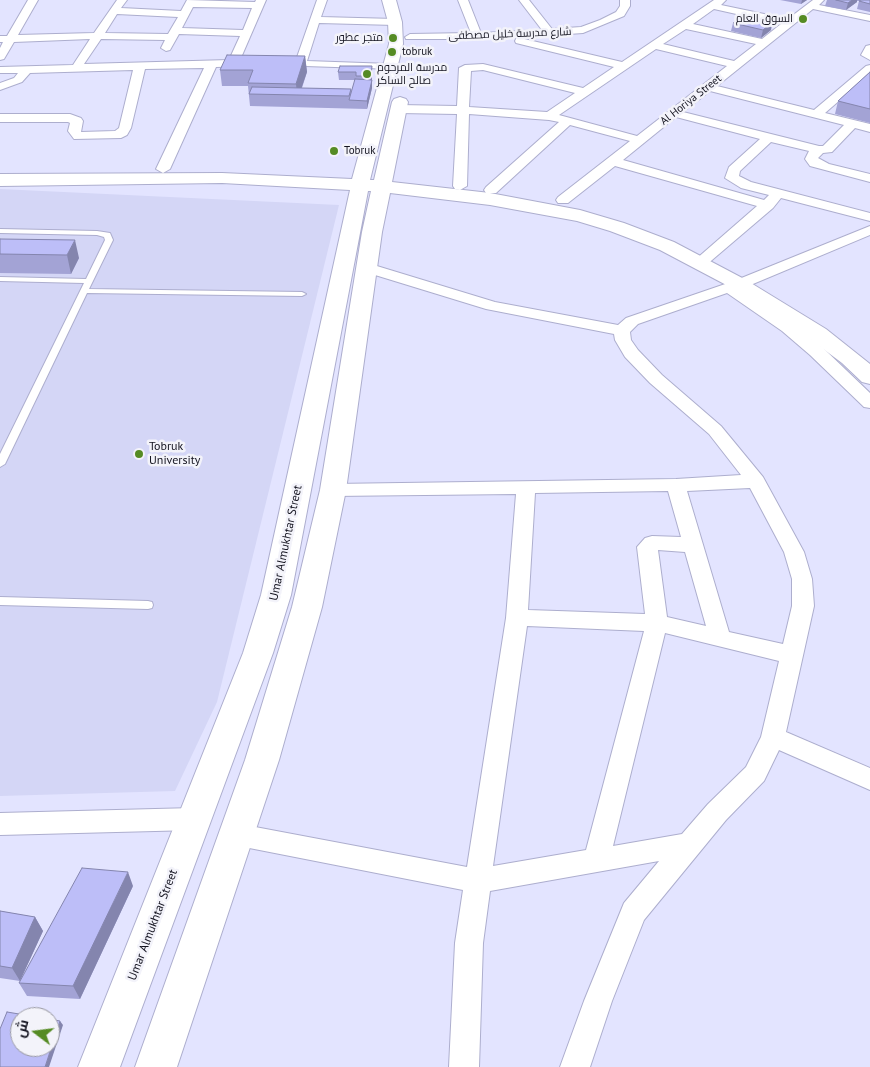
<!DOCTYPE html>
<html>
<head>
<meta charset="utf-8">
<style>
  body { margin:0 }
  #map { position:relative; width:870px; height:1067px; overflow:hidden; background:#e3e4ff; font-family:"PT Sans",Cairo,sans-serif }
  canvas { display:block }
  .north { position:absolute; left:10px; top:1007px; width:50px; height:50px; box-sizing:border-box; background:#f3f3fa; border:1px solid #9999a2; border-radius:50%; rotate:285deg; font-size:14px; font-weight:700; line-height:20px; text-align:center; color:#13131f }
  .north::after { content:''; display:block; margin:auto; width:18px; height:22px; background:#558b24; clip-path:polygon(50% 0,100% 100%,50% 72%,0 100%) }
</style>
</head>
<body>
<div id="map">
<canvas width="870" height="1067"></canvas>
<div class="north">ش</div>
</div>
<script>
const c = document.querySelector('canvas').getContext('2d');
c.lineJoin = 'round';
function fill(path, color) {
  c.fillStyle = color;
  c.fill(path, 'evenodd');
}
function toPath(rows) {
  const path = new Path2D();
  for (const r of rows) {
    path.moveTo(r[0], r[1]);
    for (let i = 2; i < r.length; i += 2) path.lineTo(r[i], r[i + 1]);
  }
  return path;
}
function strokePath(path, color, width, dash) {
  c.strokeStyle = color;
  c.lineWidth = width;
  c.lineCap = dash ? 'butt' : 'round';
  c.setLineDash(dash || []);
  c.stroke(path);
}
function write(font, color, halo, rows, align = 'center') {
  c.font = font + ' "PT Sans",Cairo,sans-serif';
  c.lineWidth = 5;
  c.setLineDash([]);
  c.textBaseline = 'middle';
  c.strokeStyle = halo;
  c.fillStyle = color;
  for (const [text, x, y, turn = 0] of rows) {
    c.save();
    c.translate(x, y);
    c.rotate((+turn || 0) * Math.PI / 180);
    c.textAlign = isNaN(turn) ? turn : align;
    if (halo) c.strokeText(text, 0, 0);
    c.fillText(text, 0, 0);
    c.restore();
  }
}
const built = toPath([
  [0,189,339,205,217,702,175,791,0,796]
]);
const lane = toPath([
  [0,229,97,231,110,233,113,240,89,289,302,292,306,294,302,296,87,293,5,464,0,467,0,454,84,283,0,281,0,277,86,279,105,240,104,237,97,235,0,233,0,229],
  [0,597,148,601,152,602,153,605,152,608,148,609,0,605,0,597]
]);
const street = toPath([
  [28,0,38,0,18,35,94,33,117,0,127,0,121,8,181,11,187,0,255,2,256,0,266,0,240,60,250,60,256,63,250,66,216,67,170,169,163,173,156,169,204,68,145,69,131,128,127,135,121,138,74,139,68,131,70,123,68,122,0,122,0,114,70,114,81,118,83,121,81,132,115,131,119,128,133,70,30,73,22,82,0,90,0,83,14,78,18,73,0,73,0,67,73,65,90,39,14,42,4,59,0,60,0,48,3,42,0,42,0,36,7,36,28,0],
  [193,7,252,8,243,30,182,28,193,7],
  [117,14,178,17,168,34,105,33,117,14],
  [179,34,240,36,229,60,84,64,101,39,165,40,161,48,166,51,170,50,179,34],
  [317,0,327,0,321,17,395,19,400,22,395,25,319,23,307,61,391,64,395,65,397,67,395,69,275,65,273,63,275,61,279,60,296,60,317,0],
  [458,0,468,0,481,33,542,30,519,0,529,0,552,29,581,27,600,20,616,12,620,6,620,0,630,0,630,6,624,16,583,33,496,39,406,39,405,37,410,34,471,33,458,0],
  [714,0,726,0,721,5,788,19,813,0,824,0,819,5,870,15,870,21,813,9,717,86,814,110,866,66,870,65,870,74,825,113,870,124,870,132,855,128,832,152,823,153,818,158,829,164,870,174,870,182,810,166,805,159,809,151,771,142,740,171,739,176,751,182,870,213,870,221,781,198,773,208,705,266,700,267,695,266,693,263,695,260,757,206,615,166,568,203,558,203,556,200,558,197,630,141,570,125,496,193,486,193,484,190,486,187,559,122,549,120,469,114,467,186,460,190,455,189,453,186,457,114,399,113,393,109,399,105,457,106,459,68,465,65,483,64,583,88,614,67,516,43,515,41,516,39,520,38,622,62,714,0],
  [714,9,781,24,762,39,693,24,714,9],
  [686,29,756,44,734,61,663,44,686,29],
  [656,49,727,66,637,136,559,115,656,49],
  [483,70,575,93,547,112,469,107,471,71,483,70],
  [710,91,844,125,823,146,819,146,683,112,710,91],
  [676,117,760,139,729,167,725,178,741,188,769,195,764,200,623,160,676,117],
  [870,45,870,60,861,55,866,46,870,45],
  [870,226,870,235,741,289,794,325,822,347,870,393,870,408,864,407,810,355,782,331,727,293,638,324,630,332,631,340,638,350,662,375,721,426,763,477,804,552,812,579,814,606,786,732,870,768,870,790,779,750,764,781,726,820,644,920,612,1001,590,1067,560,1067,584,1001,624,903,659,861,490,891,483,943,479,1067,449,1067,455,943,463,890,234,845,225,842,221,834,225,826,234,823,467,867,506,618,516,494,333,496,326,495,323,490,326,485,333,484,676,479,741,475,709,434,650,383,625,357,615,340,614,334,486,309,362,271,359,268,362,265,367,263,495,302,618,325,626,318,734,281,870,226],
  [750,488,784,552,792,579,792,606,783,644,729,632,687,491,750,488],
  [668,491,681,537,652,536,645,538,637,547,645,614,528,610,535,493,668,491],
  [658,550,685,552,706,626,667,617,658,550],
  [527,626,644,631,586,850,493,866,527,626],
  [665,633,779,661,761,737,746,767,708,804,682,834,613,846,665,633],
  [194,808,203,811,207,819,203,827,194,830,0,835,0,813,194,808]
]);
const secondary = toPath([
  [382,0,396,0,402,22,403,44,370,180,374,180,392,102,394,99,400,97,406,99,408,102,392,182,490,193,580,210,624,223,674,242,746,280,826,329,870,364,870,384,862,382,842,363,810,339,732,288,660,250,610,231,577,221,490,205,390,193,382,232,346,490,322,607,279,760,177,1067,135,1067,245,760,292,607,320,490,362,232,371,191,368,191,291,595,273,653,120,1067,78,1067,243,653,261,595,350,190,222,183,0,186,0,174,222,173,352,179,389,44,388,22,382,0]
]);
const wall = toPath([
  [780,0,807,0,801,4],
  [827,0,860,0,859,1,857,1,857,2,846,10,825,6],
  [870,0,870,12,857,9,859,1],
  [772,22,771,30,761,38,731,31,733,23],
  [305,56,307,72,302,88,351,89,351,93,355,80,339,80,338,72,372,66,372,88,367,109,250,106,248,86,222,86,220,70],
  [870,72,870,123,835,114,838,101],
  [0,239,79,258,71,274,0,273],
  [133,886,80,999,27,996,19,983],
  [0,911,35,917,43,931,20,981,0,978]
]);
const shadedWall = toPath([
  [802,0,807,0,801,4],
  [852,0,857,0,857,2,846,10,848,3],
  [772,22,771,30,761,38,763,30],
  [305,56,307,72,299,95,297,95,296,84],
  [372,66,372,88,367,109,367,101,371,83,371,76],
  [75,240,79,258,71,274,67,255],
  [128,872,133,886,80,999,73,986],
  [35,917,43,931,20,981,12,968],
  [60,1021,63,1025,49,1067,45,1067]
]);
const building = toPath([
  [836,0,852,0,848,3,836,0],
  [861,0,870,0,870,4,859,1,861,0],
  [743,15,772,22,763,30,733,23,743,15],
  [227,55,305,56,296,84,248,83,253,70,220,70,227,55],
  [340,66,372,66,371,76,356,76,356,72,338,72,340,66],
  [870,72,870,109,838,101,870,72],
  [355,79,372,80,367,101,349,100,355,79],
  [252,87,351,89,349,96,249,94,252,87],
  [0,239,75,240,67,255,0,254,0,239],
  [82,868,128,872,73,986,19,983,82,868],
  [0,911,35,917,12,968,0,966,0,911],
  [7,1012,37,1017,20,1017,20,1047,50,1047,50,1019,60,1021,45,1067,0,1067,0,1029,7,1012]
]);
const markers = [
  [803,19,5,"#558b24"],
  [393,38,5,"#558b24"],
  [392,52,5,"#558b24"],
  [367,74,5,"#558b24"],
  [334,151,5,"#558b24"],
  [139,454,5,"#558b24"]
];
const farPoinames = [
  ["السوق العام",793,19,"right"],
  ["متجر عطور",383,38,"right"],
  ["tobruk",402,52],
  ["مدرسة المرحوم",377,68],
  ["صالح الساكر",377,81],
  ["Tobruk",344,151]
];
const farStreetnames = [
  ["شارع مدرسة خليل مصطفى",510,34,-2],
  ["Al Horiya Street",691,100,-38]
];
const poiNames = [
  ["Tobruk",149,447],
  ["University",149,461]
];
const streetNames = [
  ["Umar Almukhtar Street",286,543,-78],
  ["Umar Almukhtar Street",153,925,-69]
];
fill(built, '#d4d6f6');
strokePath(lane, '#adaece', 2);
strokePath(street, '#adaece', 2);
strokePath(secondary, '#adaece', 2);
fill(lane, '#fff');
fill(street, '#fff');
fill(secondary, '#fff');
fill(wall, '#a3a3d5');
fill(shadedWall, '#8485ae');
fill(building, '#bdbef8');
strokePath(building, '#8485ae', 1);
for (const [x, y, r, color] of markers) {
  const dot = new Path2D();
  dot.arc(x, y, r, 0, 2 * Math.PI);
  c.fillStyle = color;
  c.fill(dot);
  strokePath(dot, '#f3f3fa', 2);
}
write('11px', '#13131f', '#f3f3fa', farPoinames, 'left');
write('11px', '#13131f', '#f3f3fa', farStreetnames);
write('12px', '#13131f', '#f3f3fa', poiNames, 'left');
write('12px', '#13131f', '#f3f3fa', streetNames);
</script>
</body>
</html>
